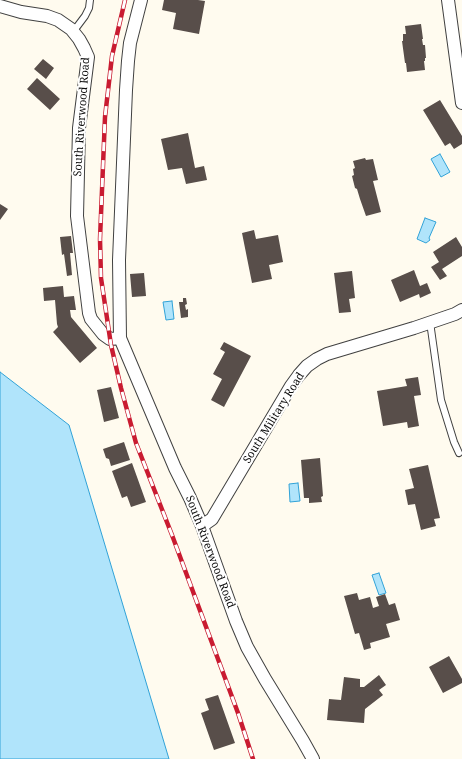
<!DOCTYPE html>
<html>
<head>
<meta charset="utf-8">
<style>
  body { margin:0 }
  canvas { display:block; background:#fffbef }
</style>
</head>
<body>
<canvas width="462" height="759"></canvas>
<script>
const c = document.querySelector('canvas').getContext('2d');
c.lineJoin = 'round';
function fill(path, color) {
  c.fillStyle = color;
  c.fill(path, 'evenodd');
}
function toPath(rows) {
  const path = new Path2D();
  for (const r of rows) {
    path.moveTo(r[0], r[1]);
    for (let i = 2; i < r.length; i += 2) path.lineTo(r[i], r[i + 1]);
  }
  return path;
}
function strokePath(path, color, width, dash) {
  c.strokeStyle = color;
  c.lineWidth = width;
  c.lineCap = dash ? 'butt' : 'round';
  c.setLineDash(dash || []);
  c.stroke(path);
}
function write(font, color, halo, rows, align = 'center') {
  c.font = font + ' "Noto Serif",serif';
  c.lineWidth = 4;
  c.setLineDash([]);
  c.textBaseline = 'middle';
  c.strokeStyle = halo;
  c.fillStyle = color;
  for (const [text, x, y, turn = 0] of rows) {
    c.save();
    c.translate(x, y);
    c.rotate((+turn || 0) * Math.PI / 180);
    c.textAlign = isNaN(turn) ? turn : align;
    if (halo) c.strokeText(text, 0, 0);
    c.fillText(text, 0, 0);
    c.restore();
  }
}
const water = toPath([
  [440,154,450,172,441,177,431,159,440,154],
  [425,218,436,222,429,238,430,240,426,243,417,239,425,218],
  [172,301,174,319,166,320,163,302,172,301],
  [0,372,69,425,169,759,0,759,0,372],
  [298,483,300,501,290,502,289,484,298,483],
  [379,573,386,593,379,595,372,575,379,573]
]);
const building = toPath([
  [164,0,198,0,205,1,199,34,173,29,176,13,162,10],
  [421,24,423,39,422,39,423,45,425,45,426,58,425,58,425,61,424,61,425,70,407,72,406,63,405,63,402,41,403,41,403,34,406,34,405,26],
  [43,59,54,68,46,79,34,69],
  [37,78,60,99,50,110,27,89],
  [440,100,462,136,462,144,454,149,450,143,445,146,423,110],
  [188,133,195,168,204,166,207,180,186,184,182,168,168,170,161,139],
  [365,158,366,160,373,159,378,180,373,181,381,212,366,216,360,199,357,189,355,188,352,176,354,175,353,169,355,168,353,161],
  [0,204,8,209,0,220],
  [254,230,256,239,278,235,283,262,269,265,272,279,252,283,242,233],
  [71,236,73,253,70,253,72,275,67,276,64,254,62,255,60,237],
  [456,237,462,247,462,256,442,269,447,276,440,280,431,267,439,262,433,252],
  [414,270,420,286,427,283,431,293,420,298,419,294,400,302,391,280],
  [352,271,355,298,349,299,351,312,339,313,334,273],
  [144,273,146,296,132,297,130,274],
  [63,286,64,297,74,296,76,310,70,310,71,317,97,348,80,363,53,332,58,327,57,324,55,300,44,301,43,288],
  [183,298,186,298,187,304,185,305,186,310,188,309,188,317,181,318,179,302,183,302],
  [224,342,251,356,224,407,211,400,222,379,213,374,225,352,220,349],
  [418,377,421,395,414,396,419,426,408,428,407,422,383,426,377,391,407,386,405,379],
  [111,387,119,418,104,422,97,390],
  [124,442,130,460,111,466,109,459,106,458,103,449],
  [320,458,323,496,321,497,322,502,309,503,309,498,304,498,301,460],
  [132,463,146,502,131,507,127,496,122,498,112,471],
  [428,465,440,518,434,519,436,526,421,530,415,504,408,505,405,490,414,488,409,469],
  [357,593,359,600,370,597,373,608,379,606,376,597,385,594,389,605,395,603,400,620,386,624,390,637,370,643,371,648,364,650,359,633,355,634,344,596],
  [449,656,462,679,462,683,443,693,429,667],
  [379,675,386,685,379,690,383,695,365,709,364,723,327,720,329,699,341,700,344,677,360,679,360,687,364,687],
  [218,695,235,743,214,750,201,713,209,710,205,699]
]);
const lane = toPath([
  [73,32,85,16,89,8,90,0],
  [430,322,441,400,454,442,459,453]
]);
const street = toPath([
  [141,0,130,43,128,61,126,90,119,260,120,338,175,468,190,498,202,526,236,621,247,647,265,679,303,741,313,759],
  [448,0,462,103],
  [0,6,21,12,47,16,58,20,71,29,79,39,84,48,88,57,79,128,77,216,89,313,91,319,103,334,110,339,120,338],
  [202,526,212,519,291,386,299,375,307,366,317,359,327,354,414,328,455,314,462,310]
]);
const rail = toPath([
  [125,0,112,56,105,117,100,239,101,278,111,345,121,388,136,443,172,535,238,713,253,759]
]);
const streetNames = [
  ["South Riverwood Road",82,117,-86],
  ["South Military Road",274,418,-58],
  ["South Riverwood Road",210,552,69]
];
fill(water, '#b0e4fb');
strokePath(water, '#31a2d7', 1);
fill(building, '#584e4a');
strokePath(lane, '#414141', 8);
strokePath(street, '#414141', 14);
strokePath(lane, '#fff', 6);
strokePath(street, '#fff', 12);
strokePath(rail, '#c91b31', 4.5);
strokePath(rail, '#fff', 3, [9]);
write('11px', '#0e0e0e', '#fff', streetNames);
</script>
</body>
</html>
